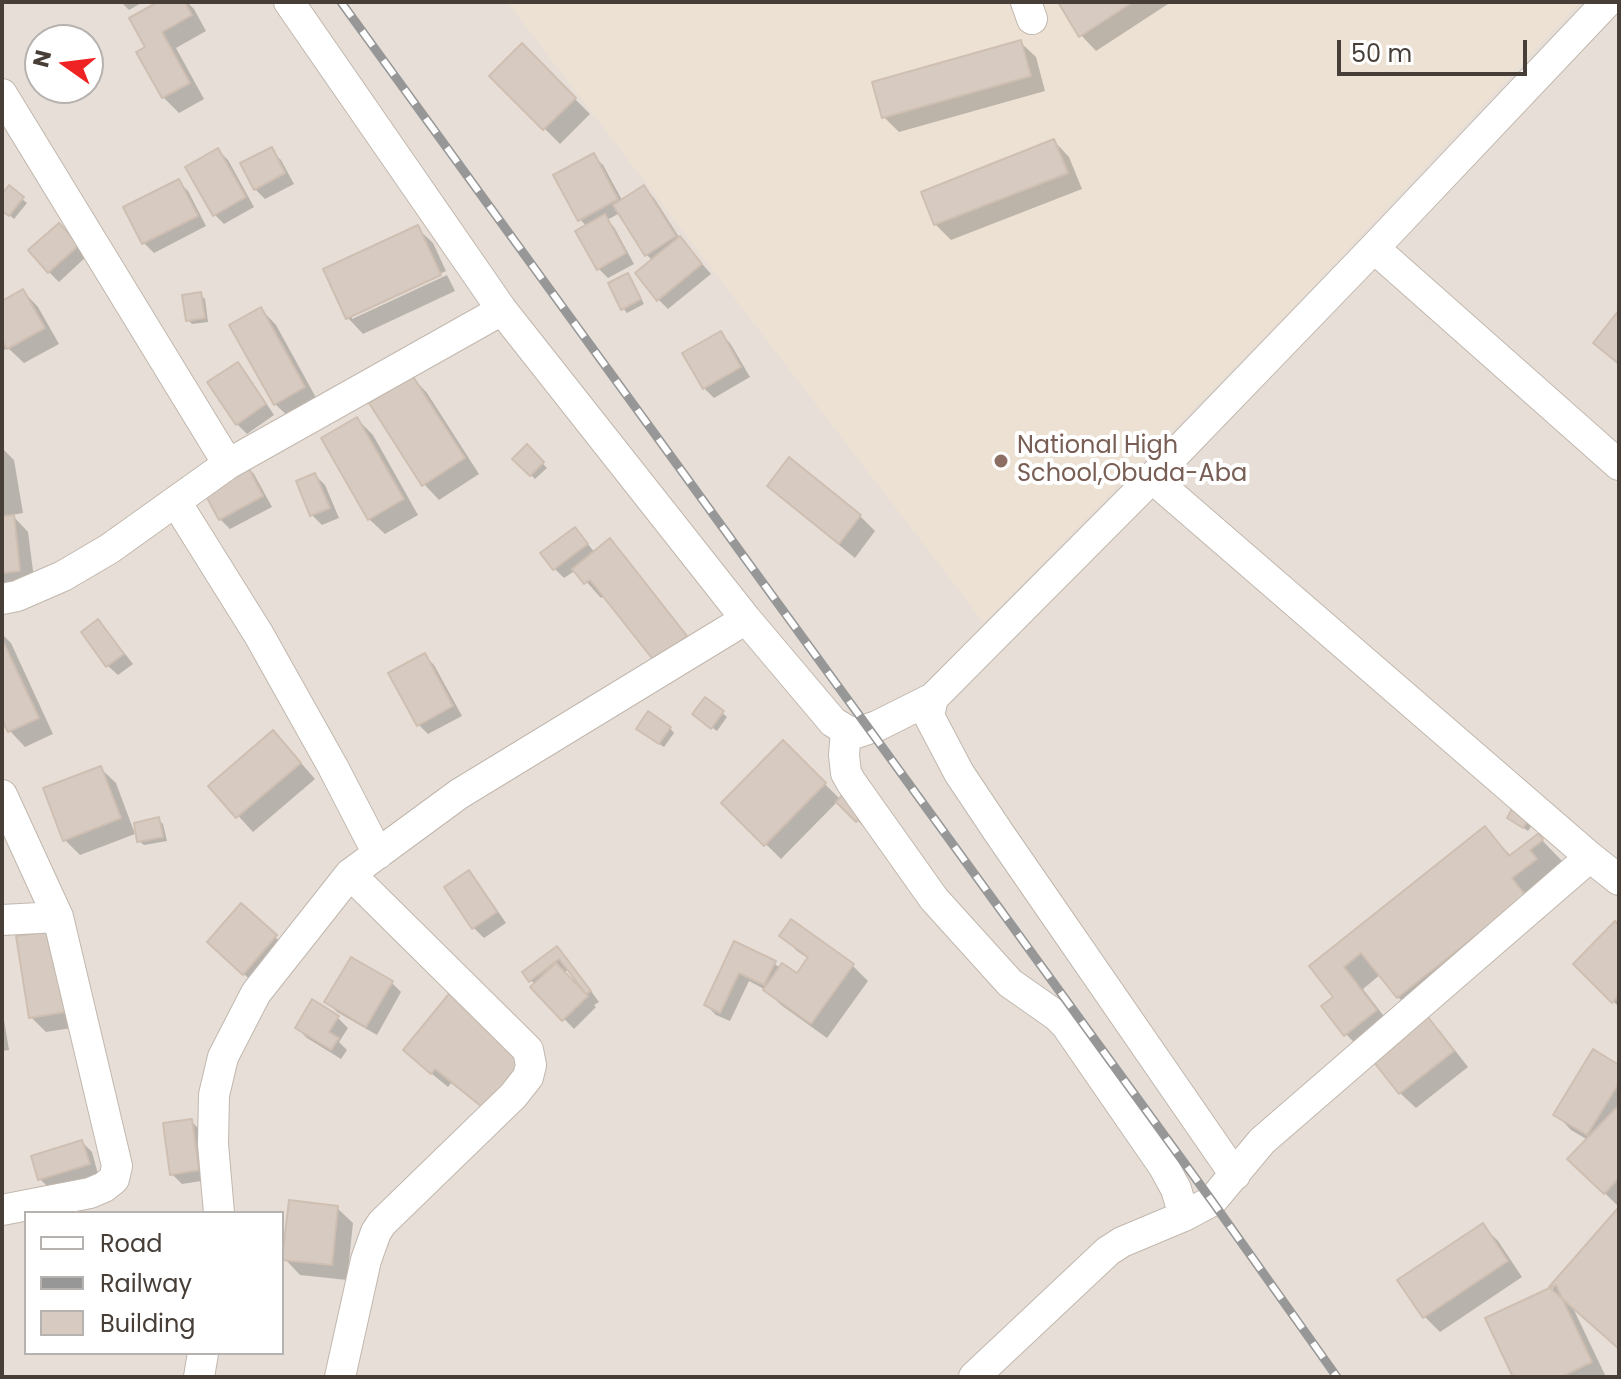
<!DOCTYPE html>
<html>
<head>
<meta charset="utf-8">
<style>
  body { margin:0 }
  #map { position:relative; width:1621px; height:1379px; overflow:hidden; background:#f3eee8; font-family:Poppins,sans-serif }
  canvas { display:block }
  .frame { position:absolute; inset:0; border:4px solid #463e37; pointer-events:none }
  .legend { position:absolute; left:24px; top:1211px; width:260px; height:144px; box-sizing:border-box; background:#fff; border:2px solid #b5b2af; margin:0; padding:10px 14px; list-style:none; font-size:24px; color:#463e37 }
  .legend li { display:flex; align-items:center; gap:16px; height:40px }
  .legend b { width:40px; border:2px solid #b5b2af }
  .north { position:absolute; left:24px; top:24px; width:80px; height:80px; box-sizing:border-box; background:#fff; border:2px solid #b5b2af; border-radius:50%; rotate:284deg; font-size:22px; font-weight:700; line-height:32px; text-align:center; color:#463e37 }
  .north::after { content:''; display:block; margin:auto; width:28px; height:36px; background:#f02324; clip-path:polygon(50% 0,100% 100%,50% 72%,0 100%) }
  .scale { position:absolute; left:1337px; top:40px; width:190px; height:36px; box-sizing:border-box; border:4px solid #463e37; border-top:0; padding-left:10px; font-size:24px; line-height:28px; white-space:nowrap; color:#463e37; -webkit-text-stroke:6px #fff; paint-order:stroke }
</style>
</head>
<body>
<div id="map">
<canvas width="1621" height="1379"></canvas>
<div class="frame"></div>
<ul class="legend">
<li><b style="height:10px;background:#fff"></b>Road</li>
<li><b style="height:10px;background:#979797"></b>Railway</li>
<li><b style="height:22px;background:#d7cbc1"></b>Building</li>
</ul>
<div class="north">N</div>
<div class="scale">50 m</div>
</div>
<script>
const c = document.querySelector('canvas').getContext('2d');
c.lineJoin = 'round';
function fill(path, color) {
  c.fillStyle = color;
  c.fill(path, 'evenodd');
}
function toPath(rows) {
  const path = new Path2D();
  for (const r of rows) {
    path.moveTo(r[0], r[1]);
    for (let i = 2; i < r.length; i += 2) path.lineTo(r[i], r[i + 1]);
  }
  return path;
}
function strokePath(path, color, width, dash) {
  c.strokeStyle = color;
  c.lineWidth = width;
  c.lineCap = dash ? 'butt' : 'round';
  c.setLineDash(dash || []);
  c.stroke(path);
}
function write(font, color, halo, rows, align = 'center') {
  c.font = font + ' Poppins,sans-serif';
  c.lineWidth = 8;
  c.setLineDash([]);
  c.textBaseline = 'middle';
  c.strokeStyle = halo;
  c.fillStyle = color;
  for (const [text, x, y, turn = 0] of rows) {
    c.save();
    c.translate(x, y);
    c.rotate((+turn || 0) * Math.PI / 180);
    c.textAlign = isNaN(turn) ? turn : align;
    if (halo) c.strokeText(text, 0, 0);
    c.fillText(text, 0, 0);
    c.restore();
  }
}
const residential = toPath([
  [2,2,1619,2,1619,1377,2,1377],
  [40,40,88,40,88,88,40,88],
  [26,1213,282,1213,282,1353,26,1353]
]);
const education = toPath([
  [507,2,1580,2,1302,298,984,623]
]);
const shadow = toPath([
  [121,2,143,2,129,10],
  [163,2,187,2,194,9,206,31,176,48,204,99,179,113,163,97,148,48],
  [1061,2,1171,2,1096,51,1081,35],
  [1020,42,1036,57,1045,91,899,132,884,117],
  [522,46,590,114,560,144,492,76],
  [1054,141,1069,157,1082,189,951,240,935,224],
  [218,150,228,160,254,207,224,224,214,214],
  [271,150,281,160,294,184,265,199,255,189],
  [593,155,603,165,623,202,644,188,654,198,679,237,711,274,668,309,658,299,653,261,647,255,620,213,607,220,614,227,634,264,608,278,598,268,587,227,580,219],
  [178,181,188,191,206,226,154,253,144,243,126,208],
  [2,197,22,199,27,203,14,219,2,209],
  [59,225,87,256,59,282,49,272],
  [417,228,433,243,446,271,352,315,352,319,447,275,455,291,363,334,348,318,326,270],
  [628,275,632,280,644,304,627,313,623,308],
  [23,291,38,307,59,344,24,363,8,348,2,351,2,303],
  [200,294,205,299,208,322,192,324,188,320],
  [261,309,276,325,319,403,291,419,275,404],
  [720,333,730,343,750,377,714,398,704,388],
  [237,364,247,374,274,415,247,434,237,424],
  [412,377,427,393,479,474,439,500,424,484],
  [357,419,373,435,418,515,385,534,369,519],
  [527,447,547,468,535,479,515,459],
  [2,448,14,460,23,513,12,515,28,532,35,586,2,590],
  [790,460,860,516,875,531,855,558,785,501,769,486],
  [244,464,254,474,272,507,230,529,220,519],
  [315,475,325,485,339,518,322,525,312,515],
  [584,539,595,553,610,541,625,556,701,653,672,676,605,595,601,598,576,570,564,578,555,569],
  [98,622,108,632,133,664,118,675,108,666],
  [2,634,11,643,53,734,25,747,10,731,2,715],
  [424,655,434,665,462,716,428,734,418,724],
  [706,699,727,717,717,731,699,718],
  [670,728,674,733,664,747,643,733],
  [783,743,841,800,869,819,862,825,838,801,781,859,724,803],
  [288,748,315,779,253,832,211,786],
  [100,768,116,783,135,834,80,855,65,840],
  [1509,818,1536,819,1528,831],
  [159,820,163,824,167,841,144,845,139,841],
  [1485,829,1512,857,1538,836,1562,861,1549,872,1556,880,1531,899,1545,917,1423,1014,1440,1031,1468,1067,1416,1108,1400,1093,1372,1056,1420,1019,1398,997,1381,974,1363,989,1396,1032,1366,1055,1346,1034,1336,997,1311,966],
  [468,872,478,882,506,923,484,938,474,928,446,888],
  [241,906,286,947,254,983,219,952],
  [1619,928,1619,1007,1576,964],
  [782,935,852,965,868,981,827,1038,781,1005,764,989,749,981,730,1021,716,1015,706,1005,735,944,797,976,809,959,797,951],
  [18,938,85,1026,46,1032,31,1017],
  [557,948,567,958,599,1002,594,1005,596,1007,574,1029,533,987,535,985,531,980],
  [569,969,586,991,584,993,564,973],
  [391,982,401,992,377,1035,337,1012,327,1002],
  [2,1008,9,1050,2,1051],
  [338,1018,348,1028,339,1042,347,1050,341,1059,307,1038,297,1028],
  [530,1055,546,1070,502,1124,451,1083,448,1087,421,1065],
  [1619,1067,1619,1207,1570,1159,1588,1140,1571,1130,1556,1114],
  [191,1121,201,1131,208,1180,182,1184,172,1174],
  [82,1142,92,1152,98,1174,50,1189,40,1179],
  [337,1208,353,1223,347,1280,300,1275,285,1259],
  [1619,1210,1619,1348,1573,1308,1606,1377,1515,1377,1553,1288],
  [1482,1225,1498,1241,1522,1277,1440,1332,1425,1317,1400,1280]
]);
const building = toPath([
  [158,2,185,2,192,15,162,32,190,83,162,98,136,52,145,47,129,18,158,2],
  [1058,2,1133,2,1079,37,1058,2],
  [1021,40,1031,76,882,118,872,82,1021,40],
  [522,43,576,98,543,130,489,76,522,43],
  [1054,139,1068,173,934,225,921,192,1054,139],
  [272,147,285,173,254,190,240,163,272,147],
  [218,148,246,197,213,216,185,167,218,148],
  [594,153,618,199,578,221,553,175,594,153],
  [179,179,198,216,142,244,123,207,179,179],
  [9,185,24,197,9,216,2,211,2,194,9,185],
  [644,185,676,236,645,256,613,205,644,185],
  [605,214,626,253,597,270,575,231,605,214],
  [59,223,79,245,48,273,28,250,59,223],
  [418,225,441,275,346,319,323,269,418,225],
  [680,236,702,264,657,301,635,273,680,236],
  [628,273,641,299,621,310,608,283,628,273],
  [23,289,45,328,7,349,2,340,2,301,23,289],
  [201,292,205,318,186,321,182,295,201,292],
  [261,307,305,387,274,405,229,325,261,307],
  [1619,310,1619,364,1593,343,1619,310],
  [721,331,741,367,703,389,682,353,721,331],
  [238,362,266,404,236,425,207,382,238,362],
  [412,375,465,458,422,486,369,403,412,375],
  [357,417,404,499,368,520,321,438,357,417],
  [527,444,544,462,530,476,512,459,527,444],
  [789,457,861,515,839,544,767,486,789,457],
  [245,461,263,496,219,520,200,485,245,461],
  [315,473,330,508,310,516,296,481,315,473],
  [14,515,20,571,2,573,2,516,14,515],
  [575,527,588,544,553,570,540,553,575,527],
  [610,538,687,636,655,662,590,580,584,584,572,569,610,538],
  [98,619,124,654,106,667,81,632,98,619],
  [2,639,39,718,8,732,2,720,2,639],
  [425,653,453,706,417,726,388,673,425,653],
  [705,697,724,711,711,729,692,714,705,697],
  [648,711,671,727,659,744,636,729,648,711],
  [273,730,301,763,236,818,208,786,273,730],
  [783,740,826,783,764,846,721,803,783,740],
  [101,766,121,818,63,841,43,788,101,766],
  [845,792,866,813,856,822,836,802,845,792],
  [1515,803,1533,813,1523,828,1507,818,1515,803],
  [159,817,163,837,137,842,134,823,159,817],
  [1485,826,1509,856,1539,833,1543,840,1530,850,1537,859,1512,878,1526,896,1397,998,1361,953,1344,967,1377,1010,1344,1036,1321,1006,1333,997,1309,966,1485,826],
  [469,870,497,912,472,929,444,887,469,870],
  [241,903,277,935,243,975,207,942,241,903],
  [791,919,854,964,811,1024,763,990,782,963,797,973,808,957,779,936,791,919],
  [1615,921,1619,925,1619,995,1612,1003,1573,964,1615,921],
  [59,930,71,1011,29,1018,16,936,59,930],
  [734,941,776,961,764,985,739,973,720,1013,704,1005,734,941],
  [557,946,591,991,586,994,559,959,529,982,522,972,557,946],
  [351,957,393,981,366,1027,324,1002,351,957],
  [556,963,588,996,562,1021,530,987,556,963],
  [453,989,532,1054,486,1110,435,1069,431,1074,403,1050,453,989],
  [312,999,339,1016,329,1032,339,1038,331,1050,295,1028,312,999],
  [1425,1013,1454,1051,1399,1094,1369,1056,1425,1013],
  [1593,1049,1619,1065,1619,1083,1587,1135,1553,1115,1593,1049],
  [1619,1105,1619,1178,1604,1194,1567,1159,1619,1105],
  [192,1119,199,1170,170,1175,163,1123,192,1119],
  [82,1140,90,1164,38,1180,31,1156,82,1140],
  [289,1200,338,1206,332,1265,282,1260,289,1200],
  [1619,1207,1619,1349,1549,1287,1619,1207],
  [1483,1223,1508,1261,1423,1318,1397,1280,1483,1223],
  [1556,1285,1592,1362,1561,1377,1513,1377,1485,1318,1556,1285]
]);
const minor = toPath([
  [289,2,502,310,746,619],
  [1026,2,1032,19],
  [2,94,228,464],
  [1374,248,1619,465],
  [1152,478,1590,857,1619,880],
  [176,502,259,635,333,767,378,854],
  [2,599,17,596,63,576,109,549,228,464,502,310],
  [933,698,929,716,959,773,999,833,1235,1175],
  [846,730,844,755,846,773,851,782,934,899,1010,983,1057,1016,1066,1025,1164,1167,1176,1189,1184,1216],
  [2,795,58,917,117,1166,114,1179,104,1187,90,1193,2,1210],
  [2,920,58,917],
  [219,1213,213,1144,214,1095,223,1057,256,993,350,874,459,794,746,619,833,722,846,730,856,733,877,726,933,698,1152,478,1374,248,1607,2],
  [199,1377,203,1353],
  [340,1377,366,1260,376,1232,382,1223,513,1096,528,1077,531,1065,528,1050,350,874],
  [974,1377,1108,1251,1122,1242,1184,1216,1212,1201,1262,1141,1590,857]
]);
const rail = toPath([
  [341,2,1212,1201,1337,1377]
]);
const markers = [
  [1001,461,8,"#8d6e63"]
];
const educationNames = [
  ["National High",1017,447],
  ["School,Obuda-Aba",1017,475]
];
fill(residential, '#e7dfd7');
fill(education, '#ece1d3');
fill(shadow, '#0003');
fill(building, '#d7cbc1');
strokePath(building, '#cfbfb2', 2);
strokePath(minor, '#c1b7ae', 32);
strokePath(minor, '#fff', 30);
strokePath(rail, '#979797', 9);
strokePath(rail, '#fff', 6, [18]);
for (const [x, y, r, color] of markers) {
  const dot = new Path2D();
  dot.arc(x, y, r, 0, 2 * Math.PI);
  c.fillStyle = color;
  c.fill(dot);
  strokePath(dot, '#fff', 3);
}
write('24px', '#785e54', '#fff', educationNames, 'left');
</script>
</body>
</html>
